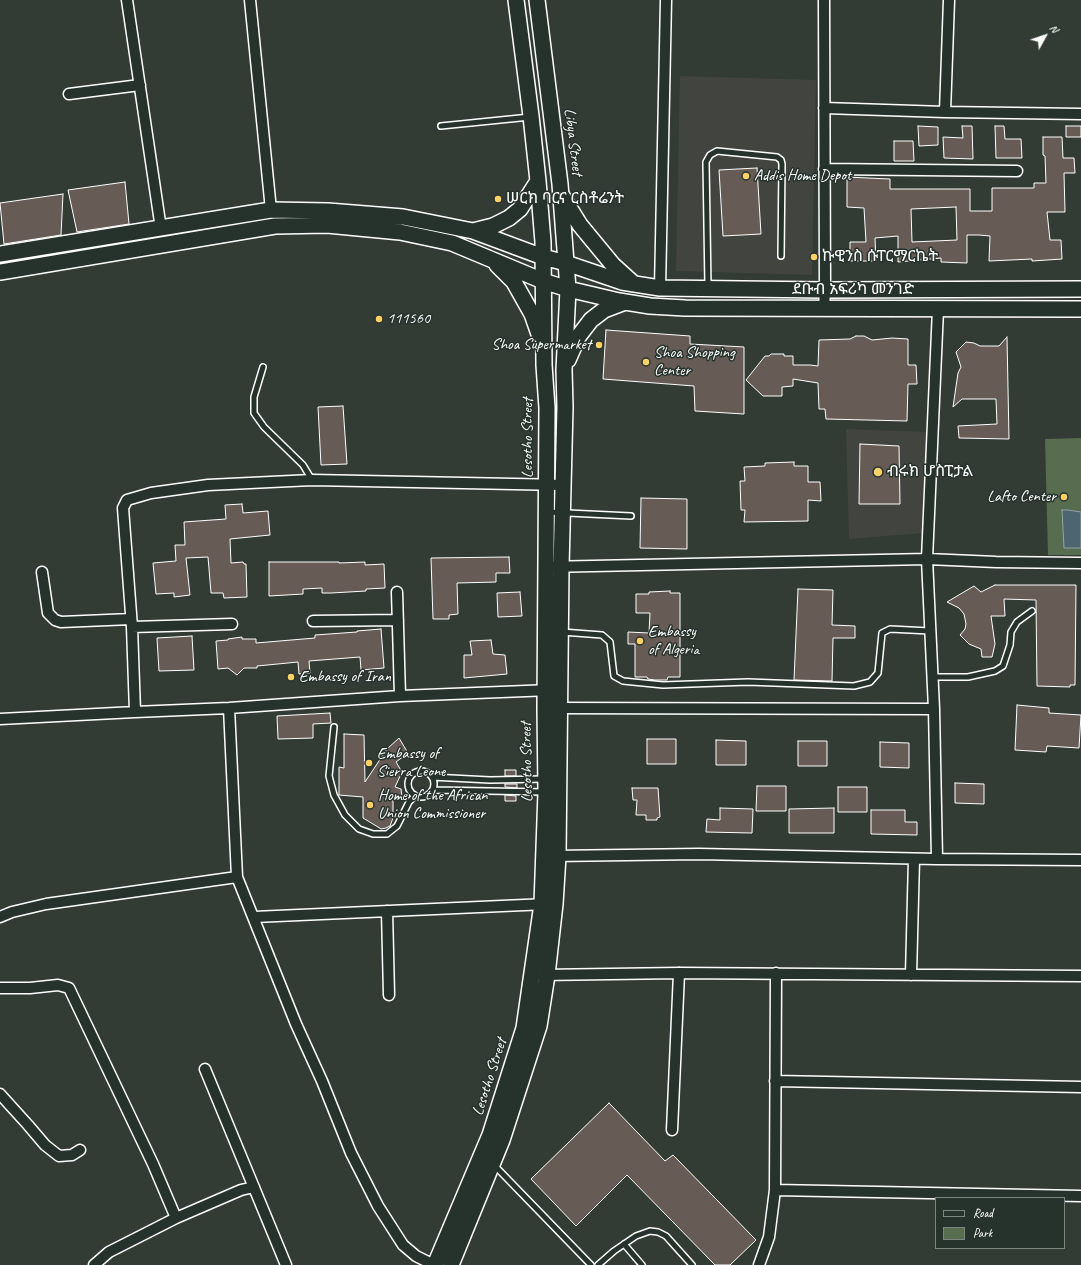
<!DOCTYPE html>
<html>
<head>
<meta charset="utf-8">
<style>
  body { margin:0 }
  #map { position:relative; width:1081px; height:1265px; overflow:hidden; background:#333b35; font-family:Caveat,sans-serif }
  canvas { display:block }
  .legend { position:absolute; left:935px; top:1197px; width:130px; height:52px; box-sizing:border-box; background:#26332d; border:1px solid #7d8581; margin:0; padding:5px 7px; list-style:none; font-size:12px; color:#fff }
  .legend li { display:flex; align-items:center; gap:8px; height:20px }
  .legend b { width:20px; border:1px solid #7d8581 }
  .north { position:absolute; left:1025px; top:16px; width:40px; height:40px; -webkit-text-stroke:3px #26332d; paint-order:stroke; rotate:50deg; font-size:11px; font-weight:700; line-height:16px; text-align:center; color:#fff }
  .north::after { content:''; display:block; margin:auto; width:14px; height:18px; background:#fff; clip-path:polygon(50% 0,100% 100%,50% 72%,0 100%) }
</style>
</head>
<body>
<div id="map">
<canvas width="1081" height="1265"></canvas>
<ul class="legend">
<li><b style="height:5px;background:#26332d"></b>Road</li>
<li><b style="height:11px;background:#586c4f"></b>Park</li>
</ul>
<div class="north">N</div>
</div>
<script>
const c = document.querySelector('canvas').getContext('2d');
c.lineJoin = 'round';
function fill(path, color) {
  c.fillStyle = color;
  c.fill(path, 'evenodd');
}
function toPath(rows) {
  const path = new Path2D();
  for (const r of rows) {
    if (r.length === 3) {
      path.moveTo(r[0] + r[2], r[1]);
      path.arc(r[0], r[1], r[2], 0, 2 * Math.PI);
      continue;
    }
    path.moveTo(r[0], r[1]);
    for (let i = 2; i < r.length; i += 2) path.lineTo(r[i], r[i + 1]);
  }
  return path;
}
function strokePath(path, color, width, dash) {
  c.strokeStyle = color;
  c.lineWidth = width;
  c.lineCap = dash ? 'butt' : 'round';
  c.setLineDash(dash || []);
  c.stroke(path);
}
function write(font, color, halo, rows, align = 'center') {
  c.font = font + ' Caveat,"Noto Sans Ethiopic",sans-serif';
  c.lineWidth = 3;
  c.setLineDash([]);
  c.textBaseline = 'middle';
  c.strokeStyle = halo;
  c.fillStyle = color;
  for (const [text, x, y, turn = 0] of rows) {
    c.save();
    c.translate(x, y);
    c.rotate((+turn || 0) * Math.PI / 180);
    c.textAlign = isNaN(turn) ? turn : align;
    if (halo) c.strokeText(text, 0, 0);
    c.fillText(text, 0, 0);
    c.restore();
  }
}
const built = toPath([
  [680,76,816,80,812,275,676,271],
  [846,429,926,432,926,479,923,533,849,539]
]);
const green = toPath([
  [1081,438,1081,555,1048,555,1045,439]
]);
const water = toPath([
  [1062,510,1068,510,1081,512,1081,548,1064,548,1062,510]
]);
const building = toPath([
  [918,126,938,127,938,145,919,146,918,126],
  [962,126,972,126,973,159,944,158,943,137,963,138,962,126],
  [995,126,1004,126,1005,139,1021,139,1022,158,996,158,995,126],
  [1066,126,1081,126,1081,137,1066,137,1066,126],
  [1043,137,1062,137,1063,158,1074,158,1075,173,1064,173,1065,212,1047,212,1050,240,1061,240,1062,259,1032,261,1032,259,989,261,990,236,979,235,967,235,967,263,941,262,941,258,898,262,898,236,875,238,876,261,850,261,850,242,866,242,864,208,847,207,847,177,890,179,890,189,970,189,970,211,992,211,992,188,1034,188,1034,183,1046,183,1045,156,1043,155,1043,137],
  [956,207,957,240,912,242,911,209,956,207],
  [894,141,913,141,914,161,894,161,894,141],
  [757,168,761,234,723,236,719,170,757,168],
  [125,182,129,224,77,232,68,190,125,182],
  [63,194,61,235,4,244,0,203,63,194],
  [606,330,690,336,690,344,744,347,744,414,695,411,694,386,603,379,606,330],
  [856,336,864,336,872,340,892,338,908,339,908,365,916,365,917,384,908,384,907,421,826,419,825,409,819,409,818,383,793,379,793,386,782,387,782,396,763,396,746,380,765,356,769,356,771,354,784,354,784,356,793,356,793,365,810,365,818,366,819,340,850,339,856,336],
  [1007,337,1009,439,959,438,958,426,997,424,996,399,962,399,953,407,958,373,961,367,956,352,966,342,974,343,980,346,999,346,1007,337],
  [343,406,347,464,321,465,318,407,343,406],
  [860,444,899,446,900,504,859,504,860,444],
  [794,462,794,466,808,466,808,482,820,482,821,501,808,500,808,521,744,522,745,510,741,510,740,481,745,481,744,467,765,466,765,463,794,462],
  [641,498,687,499,687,549,640,548,641,498],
  [242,504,243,513,268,511,270,535,230,539,231,563,243,562,244,564,246,564,247,597,224,598,223,593,211,593,208,557,186,558,190,595,174,597,174,593,156,594,153,563,176,561,175,545,185,545,184,522,226,519,225,505,242,504],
  [509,557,510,573,496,573,496,582,457,583,458,614,449,615,449,619,433,619,431,558,509,557],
  [269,562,339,562,339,563,365,562,365,565,384,564,385,588,366,589,366,591,331,593,322,593,322,588,303,589,303,594,269,596,269,562],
  [995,585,1076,585,1075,685,1070,685,1070,687,1037,686,1036,600,1004,599,1005,616,991,616,995,644,992,657,982,657,981,649,969,644,960,635,965,629,966,624,964,614,959,608,947,602,974,586,981,592,995,585],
  [798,589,833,590,832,625,855,626,855,638,833,638,832,681,794,680,798,589],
  [670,591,670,593,680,593,680,677,668,677,667,680,655,680,648,679,647,677,635,677,635,644,628,644,628,632,649,633,650,613,636,613,636,594,649,594,649,592,670,591],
  [520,592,522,616,498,617,497,593,520,592],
  [381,629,384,668,361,670,360,657,309,661,310,673,299,674,298,662,257,666,257,668,244,668,237,675,228,668,218,669,216,641,228,640,228,639,242,637,242,639,256,639,256,643,315,638,315,635,357,632,357,631,381,629],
  [192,636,194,670,159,671,157,638,192,636],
  [491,640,493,654,505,655,507,674,464,678,464,655,472,655,470,641,491,640],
  [1017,705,1049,708,1049,713,1081,715,1079,748,1047,746,1046,752,1015,750,1017,705],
  [330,713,331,723,313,724,313,738,278,739,277,716,330,713],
  [344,734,364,735,365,782,387,749,399,738,408,753,396,762,402,772,395,787,401,789,402,797,393,798,393,818,390,826,386,828,381,829,378,827,363,818,363,797,339,795,339,767,344,768,344,734],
  [647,739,676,739,676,764,647,764,647,739],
  [716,740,746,741,746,765,716,765,716,740],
  [798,741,827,741,827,766,798,766,798,741],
  [880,742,909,743,909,768,880,767,880,742],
  [505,770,516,770,516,776,505,776,505,770],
  [955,783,984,784,984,804,955,803,955,783],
  [505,784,517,784,517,788,505,787,505,784],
  [757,786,786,786,786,811,756,811,757,786],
  [838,787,867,787,867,812,838,812,838,787],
  [632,788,658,788,660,817,657,818,657,820,646,820,646,815,636,815,637,800,633,800,632,788],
  [505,795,516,796,516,801,505,801,505,795],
  [720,808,753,809,752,833,706,832,707,819,720,820,720,808],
  [834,808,834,833,789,833,789,809,834,808],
  [871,810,905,810,905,822,917,822,917,835,871,834,871,810],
  [609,1103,665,1161,673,1155,756,1240,730,1265,715,1265,627,1175,576,1226,531,1179,609,1103]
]);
const service = toPath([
  [441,126,530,117],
  [708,287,706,162,710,155,717,151,777,157,781,160,782,164,781,256],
  [263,367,254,397,254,413,264,427,303,465,312,480],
  [547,512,631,516],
  [562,632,602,635,610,642,614,676,623,681,663,685,748,682,854,686,870,682,878,673,882,633,890,629,930,631],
  [933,677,968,677,995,671,1003,666,1010,645,1011,632,1017,622,1032,611],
  [334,727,329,776,334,795,345,815,359,829,373,834,387,834,397,826,409,802,415,796],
  [421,784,13],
  [432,777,490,780,544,779],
  [433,790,544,792],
  [494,1165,591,1265],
  [624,1244,642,1265],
  [598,1265,614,1251,636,1236,650,1231,658,1232,666,1236,692,1265]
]);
const minor = toPath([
  [127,0,161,229],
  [250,0,271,210],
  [824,0,825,290,824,308],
  [69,94,140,85],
  [824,108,945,112,1081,114],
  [945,112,949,0],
  [824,169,1017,171],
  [660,288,666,0],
  [545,567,927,559,996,562,1081,563],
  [42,572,48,613,55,620,61,622,131,619],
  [397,592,400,696],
  [313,621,398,620],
  [132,627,232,624],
  [229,708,237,877,296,1024,322,1081,351,1153,378,1206,403,1245,416,1256,434,1265],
  [554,708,934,709],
  [135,712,132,627,123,508,127,500,151,493,208,485,312,480,564,485],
  [0,719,135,712,229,708,400,696,551,690],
  [553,856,699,854,937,859,1081,860],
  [937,859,934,709,927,559,938,309],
  [387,911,389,995],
  [0,917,12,912,46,904,237,877],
  [254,917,547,904],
  [541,975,679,973,1081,976],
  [911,975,914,859],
  [0,988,30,988,58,985,69,988,153,1164,176,1218],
  [205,1069,286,1265],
  [775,1081,1081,1087],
  [0,1094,28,1125,45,1145,59,1156,72,1155,80,1150],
  [672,1130,679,973],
  [775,1190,1081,1196],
  [94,1265,109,1252,176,1218,241,1190,254,1187],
  [759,1265,769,1237,775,1190,776,973]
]);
const primary = toPath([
  [562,196,580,225,613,265,634,284],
  [473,231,493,226,509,218,520,209,538,181],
  [0,254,271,210,328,211,403,217,473,231,543,257,566,263,622,282,660,288,825,290,1081,289],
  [497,265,514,282,532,314,539,334],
  [0,272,275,226,327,225,400,232,452,243,543,281,568,289,619,301,650,306,685,308,1081,309],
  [568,360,578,337,591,320,604,310,625,302],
  [435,1265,490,1135,524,1028,542,904,546,792,545,708,547,408,544,365,543,242,538,181,531,116,516,0],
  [451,1265,502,1140,539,1026,547,975,555,904,558,856,561,567,565,407,564,370,568,289,560,184,537,0]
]);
const markers = [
  [746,176,4,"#ffd166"],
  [498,199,4,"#ffd166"],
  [814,257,4,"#ffd166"],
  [379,319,4,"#ffd166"],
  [599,345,4,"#ffd166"],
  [646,362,4,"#ffd166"],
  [878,472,5,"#ffd166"],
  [1064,497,4,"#ffd166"],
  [640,641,4,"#ffd166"],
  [291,677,4,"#ffd166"],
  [369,763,4,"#ffd166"],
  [370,805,4,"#ffd166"]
];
const streetNames = [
  ["Libya Street",573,142,83],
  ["ደቡብ አፍሪካ መንገድ",853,290],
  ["Lesotho Street",528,438,-90],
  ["Lesotho Street",527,762,-91],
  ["Lesotho Street",490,1077,-72]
];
const poiNames = [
  ["Addis Home Depot",754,176],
  ["ሠርክ ባርና ርስቶሬንት",506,199],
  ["ኩዊንስ ሱፐርማርኬት",822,257],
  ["111560",387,319],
  ["Shoa Supermarket",591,345,"right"],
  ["Shoa Shopping",654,353],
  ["Center",654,371],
  ["ብሩክ ሆስፒታል",887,472],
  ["Lafto Center",1056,497,"right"],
  ["Embassy",648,632],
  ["of Algeria",648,650],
  ["Embassy of Iran",299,677],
  ["Embassy of",377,754],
  ["Sierra Leone",377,772],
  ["Home of the African",378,796],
  ["Union Commissioner",378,814]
];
fill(built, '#42453f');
fill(green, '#586c4f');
fill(water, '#4c6571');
strokePath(water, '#94a3aa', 1);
fill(building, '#665b55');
strokePath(building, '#fff', 1);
strokePath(service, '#fff', 8);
strokePath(minor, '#fff', 13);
strokePath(primary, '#fff', 18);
strokePath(service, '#26332d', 5);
strokePath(minor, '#26332d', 10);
strokePath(primary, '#26332d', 15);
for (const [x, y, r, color] of markers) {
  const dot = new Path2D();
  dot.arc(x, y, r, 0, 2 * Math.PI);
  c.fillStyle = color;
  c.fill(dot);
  strokePath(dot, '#26332d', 1.5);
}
write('16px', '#fff', '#26332d', streetNames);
write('16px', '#fff', '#26332d', poiNames, 'left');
</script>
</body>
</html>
